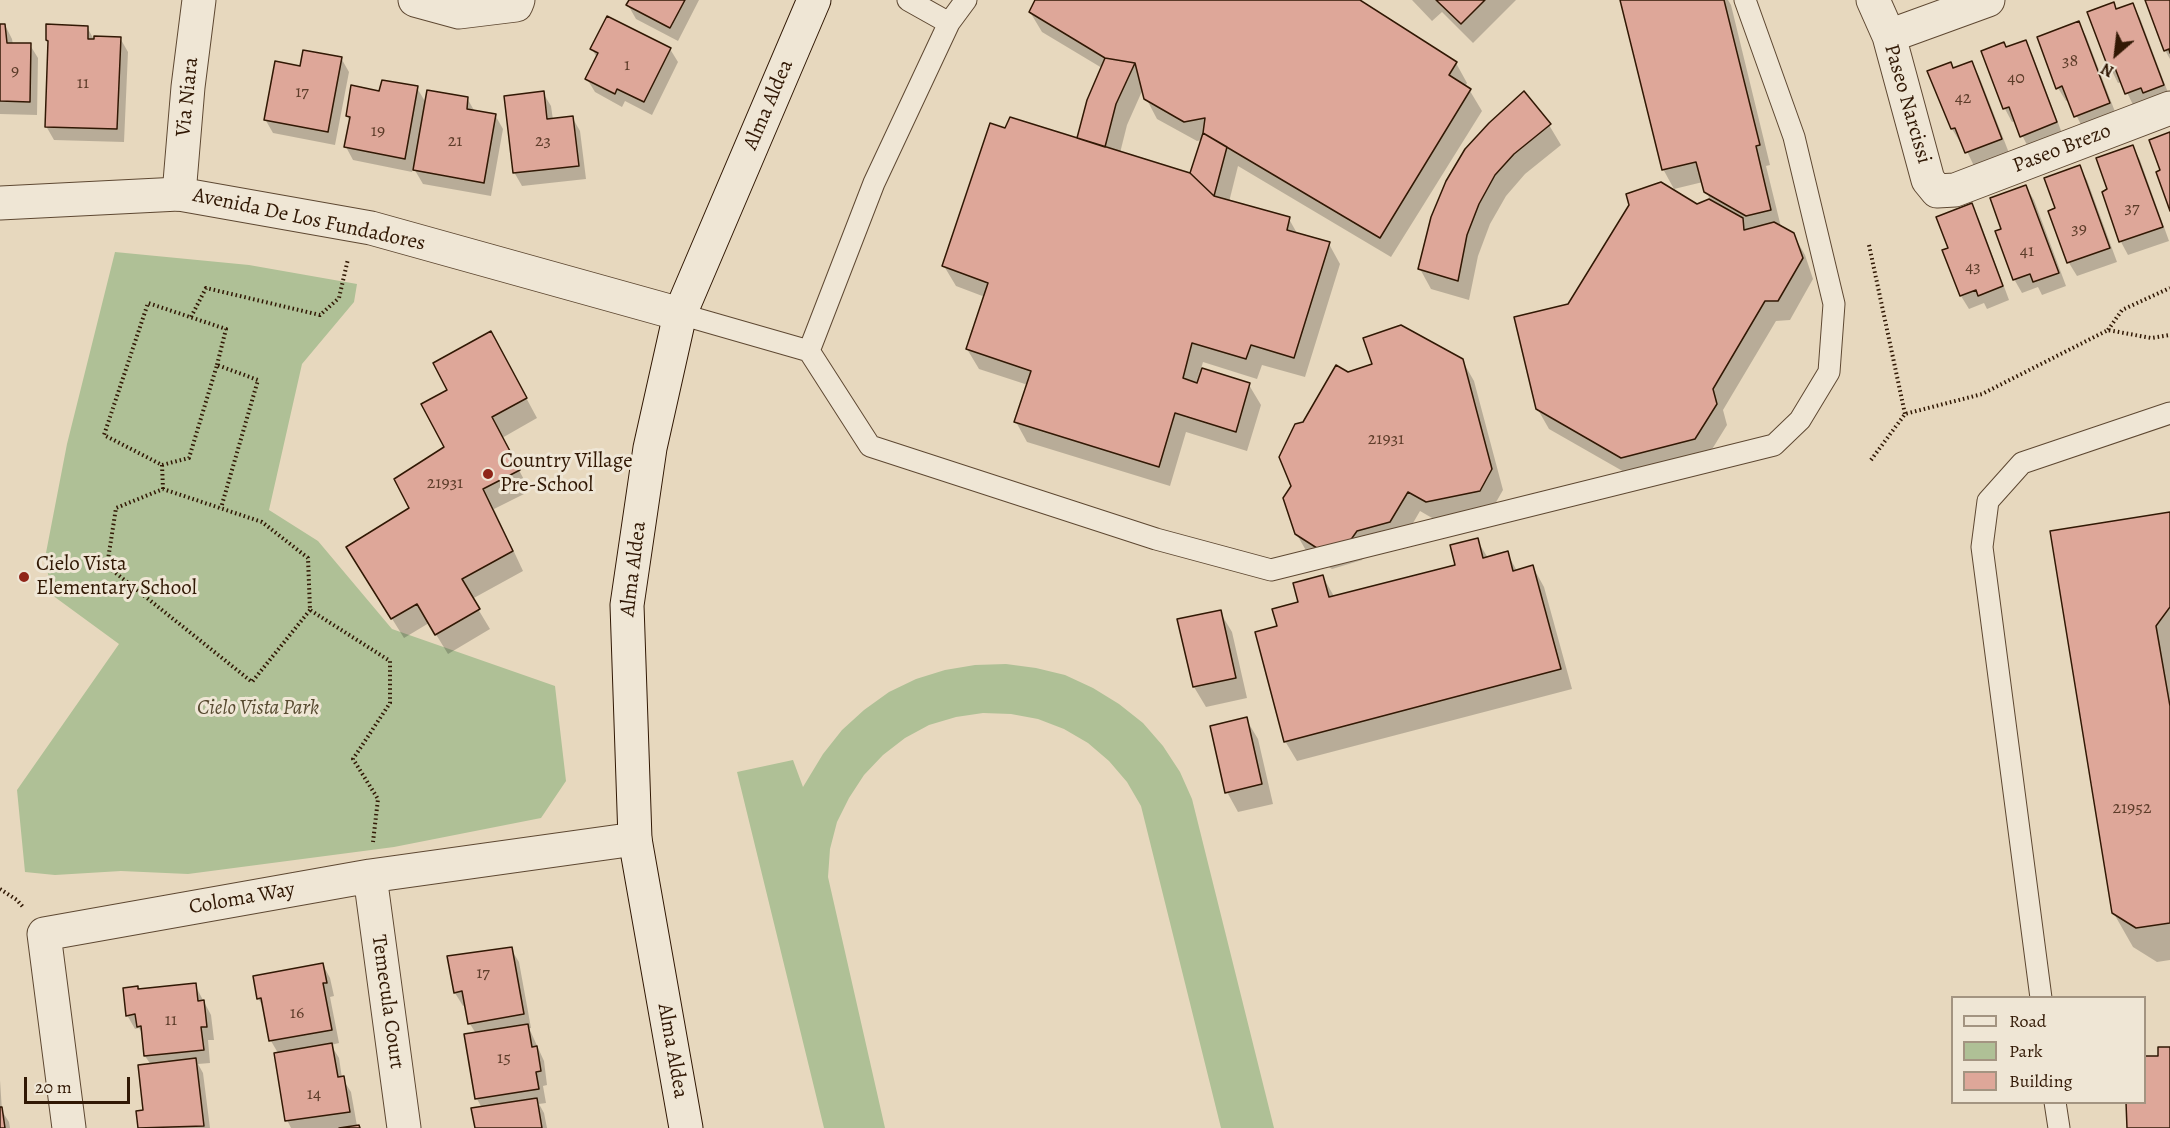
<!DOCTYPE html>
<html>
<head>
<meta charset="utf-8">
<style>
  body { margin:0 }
  #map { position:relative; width:2170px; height:1128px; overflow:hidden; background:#e7d8be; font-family:Alegreya,serif }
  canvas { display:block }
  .legend { position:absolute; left:1951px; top:996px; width:195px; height:108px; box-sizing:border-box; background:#efe6d5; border:2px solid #a39481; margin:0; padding:8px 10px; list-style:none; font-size:18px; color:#311804 }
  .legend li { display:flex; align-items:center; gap:12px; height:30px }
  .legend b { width:30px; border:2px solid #a39481 }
  .north { position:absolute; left:2086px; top:24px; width:60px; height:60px; -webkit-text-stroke:4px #efe6d5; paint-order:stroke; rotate:208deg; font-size:16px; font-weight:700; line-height:24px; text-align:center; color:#311804 }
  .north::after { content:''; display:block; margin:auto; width:21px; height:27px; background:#311804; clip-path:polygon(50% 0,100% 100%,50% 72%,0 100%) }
  .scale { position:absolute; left:24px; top:1077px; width:106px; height:27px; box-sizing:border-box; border:3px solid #311804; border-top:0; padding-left:8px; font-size:18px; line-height:21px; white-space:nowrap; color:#311804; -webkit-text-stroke:4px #efe6d5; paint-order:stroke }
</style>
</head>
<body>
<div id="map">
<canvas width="2170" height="1128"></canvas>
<ul class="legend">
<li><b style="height:8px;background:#efe6d5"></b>Road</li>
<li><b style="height:16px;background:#afc096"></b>Park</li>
<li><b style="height:16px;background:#dea799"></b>Building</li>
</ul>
<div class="north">N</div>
<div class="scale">20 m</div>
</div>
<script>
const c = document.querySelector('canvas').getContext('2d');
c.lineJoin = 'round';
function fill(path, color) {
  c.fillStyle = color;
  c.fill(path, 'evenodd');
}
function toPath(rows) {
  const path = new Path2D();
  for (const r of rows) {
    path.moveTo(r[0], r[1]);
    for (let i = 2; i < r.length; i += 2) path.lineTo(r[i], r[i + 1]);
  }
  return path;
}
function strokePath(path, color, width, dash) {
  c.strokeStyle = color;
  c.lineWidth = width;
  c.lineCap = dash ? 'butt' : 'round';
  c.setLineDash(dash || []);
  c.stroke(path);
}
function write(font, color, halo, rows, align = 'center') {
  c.font = font + ' Alegreya,serif';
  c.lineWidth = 6;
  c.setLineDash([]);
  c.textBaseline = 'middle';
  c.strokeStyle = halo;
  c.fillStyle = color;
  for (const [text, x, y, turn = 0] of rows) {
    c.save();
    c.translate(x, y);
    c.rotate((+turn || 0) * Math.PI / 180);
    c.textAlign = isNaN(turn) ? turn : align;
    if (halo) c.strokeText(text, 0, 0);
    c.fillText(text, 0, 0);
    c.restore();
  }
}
const green = toPath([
  [115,252,249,265,357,284,354,302,302,364,269,510,318,541,392,629,555,686,566,781,541,818,394,847,188,874,121,871,55,875,25,872,17,790,119,644,52,595,45,558,67,444],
  [1006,664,1036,668,1065,675,1093,688,1119,704,1143,723,1163,746,1180,772,1192,799,1274,1128,1221,1128,1141,806,1127,782,1109,761,1088,743,1064,729,1038,719,1011,714,983,713,956,717,929,725,905,738,883,755,864,775,849,798,837,822,830,849,828,877,885,1128,824,1128,737,772,793,760,803,787,823,754,842,730,864,710,889,692,916,679,945,670,975,665]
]);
const shadow = toPath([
  [631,0,699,0,678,41,636,19,628,5],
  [1037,0,1357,0,1456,63,1467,83,1465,87,1470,91,1482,111,1391,257,1238,166,1229,202,1289,219,1298,235,1329,244,1340,264,1305,377,1262,365,1257,379,1203,362,1201,369,1249,385,1261,405,1247,451,1186,432,1170,486,1027,442,1016,422,1028,385,979,369,967,349,985,297,956,286,944,266,1005,130,1078,140,1102,68,1042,32,1030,12],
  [1143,89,1146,98,1157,119,1197,141,1202,140,1191,175,1120,153,1127,125],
  [1412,0,1516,0,1473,43,1442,12,1432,21],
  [1621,0,1728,0,1731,5,1770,165,1766,166,1781,227,1793,234,1805,255,1813,279,1790,320,1776,321,1723,410,1727,425,1706,459,1633,477,1549,429,1537,408,1569,306,1697,206,1710,200,1703,182,1674,189,1663,169],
  [2146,0,2170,0,2170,59,2165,50],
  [2133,5,2140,18,2170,98,2134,107,2122,82,2118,83,2111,69,2089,13,2117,10],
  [2078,22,2086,36,2117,117,2083,129,2069,100,2066,101,2058,88,2039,38],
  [0,25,5,25,12,39,13,45,30,45,38,58,37,115,0,114],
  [87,27,93,38,120,38,128,52,124,142,54,140,46,126,50,45,47,40],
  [2025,42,2033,56,2063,136,2029,149,2015,121,2012,122,2005,109,1983,52,2006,49],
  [592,49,670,49,678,62,652,115,625,101,622,107,595,92,587,79,597,58],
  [341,58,349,72,335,145,273,133,265,119],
  [1971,63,1979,76,2009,153,1974,166,1962,141,1960,142,1952,129,1953,69],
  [417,88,426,103,467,98,475,112,495,115,503,129,491,196,423,184,413,167,412,172,353,160,346,147,350,121,347,116,381,93],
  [543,93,551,106,553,120,572,117,580,131,586,179,522,186,514,172],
  [1524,94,1549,125,1561,145,1525,174,1506,196,1490,224,1478,256,1469,300,1431,289,1420,269],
  [2133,147,2140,160,2169,241,2128,255,2121,242,2104,192,2109,190],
  [2079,167,2087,180,2117,262,2077,276,2069,263,2050,212,2057,209],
  [2026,187,2034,200,2066,286,2042,295,2038,287,2022,293,2014,279,2003,230],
  [1971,205,1979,219,2009,300,1987,309,1984,303,1969,309,1961,296,1950,249],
  [502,353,537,418,502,438,530,491,494,509,523,571,472,599,490,629,448,654,429,623,404,638,360,567,411,509,446,448,449,390],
  [1462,360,1474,381,1503,490,1491,511,1439,522,1420,511,1402,542,1368,550,1362,560,1332,569,1308,554,1296,533,1293,486,1304,423,1348,374],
  [2170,514,2170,960,2157,962,2133,947,2113,912],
  [1477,540,1488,558,1507,553,1517,571,1533,567,1544,587,1572,689,1297,761,1285,741,1278,627,1323,577,1335,598,1457,566],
  [1220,612,1232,632,1247,698,1206,707,1194,687],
  [1246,719,1258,739,1273,804,1238,812,1227,792],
  [511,949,519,962,531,1028,529,1028,544,1061,547,1085,543,1086,546,1103,539,1104,544,1113,547,1128,476,1128,482,1108,477,1099,466,1035,475,1034,475,1032,470,1024,466,1005,463,1006,455,993],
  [323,965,330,978,334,996,330,997,339,1043,331,1045,339,1058,342,1078,351,1092,357,1126,360,1128,291,1128,287,1120,278,1053,271,1041,265,1010,258,998],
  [195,985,211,1015,214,1040,208,1040,210,1063,198,1064,203,1073,210,1128,140,1128,138,1112,144,1111,151,1065,145,1056,143,1035,139,1028,135,1029,127,1015,139,991],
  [0,1080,2,1111,9,1122,10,1128,0,1128]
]);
const building = toPath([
  [629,0,685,0,670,28,626,5,629,0],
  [1035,0,1360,0,1457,62,1449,75,1471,89,1380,238,1203,133,1205,118,1184,122,1144,99,1135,63,1105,58,1029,12,1035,0],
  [1436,0,1485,0,1461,24,1436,0],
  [1620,0,1724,0,1760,145,1756,146,1771,210,1746,216,1704,192,1696,162,1662,170,1620,0],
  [2145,0,2170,0,2170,53,2169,49,2164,51,2145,0],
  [2114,2,2116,9,2133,3,2164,85,2143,93,2141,88,2125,94,2115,68,2109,70,2087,12,2114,2],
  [607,16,671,48,644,102,617,89,615,94,585,79,598,53,590,49,607,16],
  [2079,21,2110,103,2074,117,2062,86,2056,89,2037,37,2079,21],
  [0,24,5,24,7,43,31,43,30,102,0,101,0,24],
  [46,24,88,26,88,39,94,39,94,36,121,37,117,129,45,127,48,41,46,40,46,24],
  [2026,40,2057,122,2020,137,2009,107,2003,109,1981,51,2004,42,2006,47,2026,40],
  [303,50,342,57,328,132,264,120,275,61,300,66,303,50],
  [1105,58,1135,63,1116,104,1105,147,1077,138,1087,100,1105,58],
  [1972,61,2002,139,1965,153,1955,128,1951,129,1927,71,1951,62,1953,68,1972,61],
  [382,80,418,86,405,159,344,147,350,117,346,116,351,85,379,91,382,80],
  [427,90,468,97,467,109,496,114,484,183,413,170,427,90],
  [544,91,547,119,573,116,579,166,513,173,504,96,544,91],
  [1524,91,1551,124,1514,154,1495,175,1479,204,1467,235,1458,281,1418,269,1431,217,1446,181,1465,149,1489,123,1524,91],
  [1010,117,1190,173,1214,196,1290,217,1287,230,1330,242,1294,358,1251,345,1246,359,1192,343,1183,378,1197,383,1202,368,1250,383,1236,432,1175,413,1159,467,1014,422,1031,371,966,349,988,283,942,266,990,123,1005,128,1010,117],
  [2170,132,2170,211,2156,172,2160,170,2149,140,2170,132],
  [1203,133,1227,147,1214,196,1190,173,1203,133],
  [2133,145,2163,227,2119,242,2102,192,2107,189,2096,158,2133,145],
  [2080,165,2110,248,2067,263,2048,211,2055,208,2044,178,2080,165],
  [1661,182,1697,204,1709,199,1743,218,1744,230,1774,222,1794,233,1803,258,1778,301,1765,301,1713,389,1717,404,1695,439,1621,458,1536,409,1514,317,1568,304,1629,205,1626,194,1661,182],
  [2026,185,2059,273,2033,282,2030,274,2013,280,1995,231,2001,229,1990,198,2026,185],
  [1972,203,2003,286,1978,296,1976,290,1960,296,1942,250,1948,248,1936,217,1972,203],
  [1401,325,1463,359,1492,469,1480,491,1426,502,1408,492,1390,522,1357,531,1350,541,1320,550,1295,534,1283,498,1291,486,1279,457,1295,424,1303,422,1336,365,1348,372,1372,364,1363,338,1401,325],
  [491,331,527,398,492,417,520,470,483,489,513,551,462,579,480,609,435,635,417,604,391,619,346,547,409,508,394,479,444,447,421,404,447,390,433,363,491,331],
  [2170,512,2170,607,2156,626,2170,706,2170,923,2136,928,2112,913,2050,531,2170,512],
  [1478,538,1483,558,1508,551,1513,571,1533,565,1561,669,1284,742,1255,632,1277,626,1272,609,1298,602,1293,583,1323,575,1329,597,1455,565,1450,545,1478,538],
  [1221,610,1236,678,1193,687,1177,619,1221,610],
  [1247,717,1262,784,1225,793,1210,726,1247,717],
  [512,947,524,1014,468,1024,462,991,454,993,447,956,512,947],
  [323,963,327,983,323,983,332,1030,269,1041,261,998,257,999,253,976,323,963],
  [196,983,198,1001,204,1000,207,1027,201,1027,204,1050,144,1056,141,1026,137,1027,135,1014,126,1016,123,988,138,986,138,989,196,983],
  [528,1024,532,1047,537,1046,541,1071,536,1072,539,1089,475,1099,464,1034,528,1024],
  [332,1043,338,1077,344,1076,350,1112,285,1121,274,1053,332,1043],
  [2158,1047,2170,1047,2170,1128,2127,1128,2126,1102,2144,1102,2144,1056,2158,1056,2158,1047],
  [196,1058,204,1126,138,1128,136,1111,143,1110,138,1065,196,1058],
  [537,1098,542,1128,475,1128,471,1108,537,1098],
  [0,1107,2,1107,5,1128,0,1128,0,1107],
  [359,1125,360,1128,339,1128,359,1125]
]);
const path = toPath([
  [1869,245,1905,414],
  [191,317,206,288,320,315,339,298,348,259],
  [2108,330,2122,310,2170,288],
  [217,365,226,329,148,303,104,435,162,465,189,458,217,365,258,380,221,508],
  [1871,460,1905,414,1982,394,2108,330,2151,338,2170,335],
  [162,465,163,489],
  [310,610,252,682,107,566,116,508,163,489,262,522,308,558,310,610,390,661,390,703,353,759,378,799,373,842],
  [0,889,17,900,23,907]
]);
const service = toPath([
  [908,0,949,23],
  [680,314,809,351,870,446,1156,539,1271,570,1774,445,1800,420,1829,372,1834,304,1794,137,1745,0],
  [809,351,874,183,949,23,966,0],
  [2041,998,1982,547,1988,501,2022,463,2170,413],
  [2055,1102,2059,1128]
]);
const minor = toPath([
  [415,0,459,12,516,5,518,0],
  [1873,0,1889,36,1928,180,1937,191,1955,190,2170,108],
  [1889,36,1988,0],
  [179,194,188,87,199,0],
  [370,876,404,1128],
  [69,1128,44,934,370,876,635,839]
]);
const tertiary = toPath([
  [0,203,179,194,371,228,680,314]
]);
const secondary = toPath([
  [686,1128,635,839,627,605,650,448,680,314,814,0]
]);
const markers = [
  [488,474,6,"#8f2418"],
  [24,577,6,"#8f2418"]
];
const numberNames = [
  ["38",2070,62],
  ["1",627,66],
  ["9",15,72],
  ["40",2016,79],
  ["11",83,84],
  ["17",302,93],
  ["42",1963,99],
  ["19",378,132],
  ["21",455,142],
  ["23",543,142],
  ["37",2132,209],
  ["39",2079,230],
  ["41",2027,252],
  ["43",1973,268],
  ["21931",1386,440],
  ["21931",445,484],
  ["21952",2132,809],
  ["17",483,974],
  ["16",297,1014],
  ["11",171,1021],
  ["15",504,1059],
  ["14",314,1095]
];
const streetNames = [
  ["Via Niara",188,97,-84],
  ["Paseo Narcissi",1907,104,74],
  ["Alma Aldea",769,105,-67],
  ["Paseo Brezo",2062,149,-21],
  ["Avenida De Los Fundadores",309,220,12],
  ["Alma Aldea",634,569,-83],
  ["Coloma Way",242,899,-10],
  ["Temecula Court",387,1002,82],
  ["Alma Aldea",672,1051,80]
];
const poiNames = [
  ["Country Village",500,462],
  ["Pre-School",500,486],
  ["Cielo Vista",36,565],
  ["Elementary School",36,589]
];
const parkNames = [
  ["Cielo Vista Park",258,709]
];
fill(green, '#afc096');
fill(shadow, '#0003');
fill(building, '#dea799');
strokePath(building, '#311804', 1.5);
strokePath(service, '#5e4832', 23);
strokePath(minor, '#5e4832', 35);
strokePath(tertiary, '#5e4832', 35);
strokePath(secondary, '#311804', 35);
strokePath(path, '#311804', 4, [1.5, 3]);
strokePath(service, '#efe6d5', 21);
strokePath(minor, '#efe6d5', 33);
strokePath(tertiary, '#efe6d5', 33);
strokePath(secondary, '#efe6d5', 33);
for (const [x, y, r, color] of markers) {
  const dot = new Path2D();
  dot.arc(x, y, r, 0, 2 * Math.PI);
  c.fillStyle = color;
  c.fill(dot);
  strokePath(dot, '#efe6d5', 2);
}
write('18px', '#5c3c29', null, numberNames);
write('21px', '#311804', '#efe6d5', streetNames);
write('21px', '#311804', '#efe6d5', poiNames, 'left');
write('italic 21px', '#574a30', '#efe6d5', parkNames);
</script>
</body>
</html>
